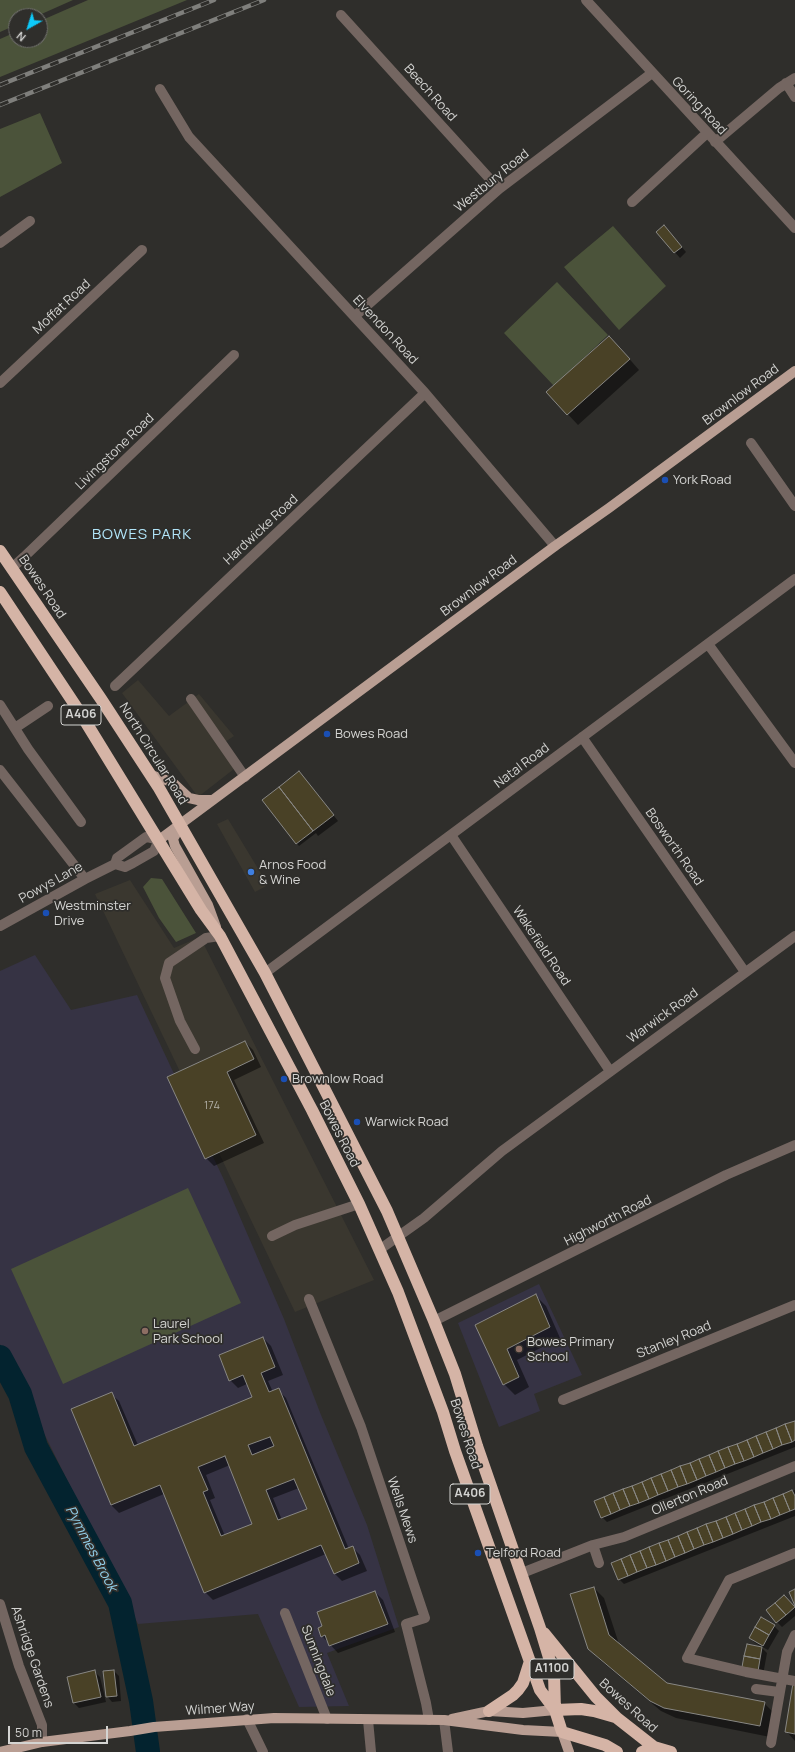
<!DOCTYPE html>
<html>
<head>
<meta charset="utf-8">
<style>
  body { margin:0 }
  #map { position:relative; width:795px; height:1752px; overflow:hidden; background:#2f2e2b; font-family:Manrope,sans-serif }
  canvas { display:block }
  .north { position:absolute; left:8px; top:8px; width:40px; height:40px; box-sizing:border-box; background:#2f2e2b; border:1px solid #71706e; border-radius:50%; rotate:219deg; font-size:11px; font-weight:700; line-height:16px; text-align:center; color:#d4d4d2 }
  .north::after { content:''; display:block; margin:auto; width:14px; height:18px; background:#0dcafa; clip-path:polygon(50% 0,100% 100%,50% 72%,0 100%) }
  .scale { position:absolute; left:8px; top:1726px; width:100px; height:18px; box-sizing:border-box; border:2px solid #d4d4d2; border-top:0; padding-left:5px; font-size:12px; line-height:14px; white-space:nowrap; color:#d4d4d2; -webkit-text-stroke:3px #2f2e2b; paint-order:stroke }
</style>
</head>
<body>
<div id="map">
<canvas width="795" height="1752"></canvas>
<div class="north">N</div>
<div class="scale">50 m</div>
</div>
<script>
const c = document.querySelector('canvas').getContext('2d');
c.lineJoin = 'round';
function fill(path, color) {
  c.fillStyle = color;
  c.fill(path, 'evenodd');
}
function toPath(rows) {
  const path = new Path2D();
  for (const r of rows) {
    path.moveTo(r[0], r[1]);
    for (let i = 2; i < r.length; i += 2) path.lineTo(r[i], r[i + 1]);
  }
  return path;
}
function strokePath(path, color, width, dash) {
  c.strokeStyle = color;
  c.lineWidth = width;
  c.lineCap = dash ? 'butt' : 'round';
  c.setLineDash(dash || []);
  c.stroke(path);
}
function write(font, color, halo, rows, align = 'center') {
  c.font = font + ' Manrope,sans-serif';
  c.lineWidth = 3.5;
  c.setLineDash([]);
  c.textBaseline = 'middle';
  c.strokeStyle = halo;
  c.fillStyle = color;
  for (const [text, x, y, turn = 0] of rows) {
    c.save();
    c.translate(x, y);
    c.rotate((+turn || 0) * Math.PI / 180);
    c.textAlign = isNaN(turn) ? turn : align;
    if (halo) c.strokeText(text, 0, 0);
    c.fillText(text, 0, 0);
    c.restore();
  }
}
const built = toPath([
  [138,680,169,716,199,694,234,736,219,746,234,769,198,797,122,693],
  [228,819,268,885,255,892,217,824],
  [130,880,174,948,200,937,374,1280,295,1312,95,894]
]);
const education = toPath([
  [35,955,71,1010,137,995,224,1180,284,1319,321,1415,367,1525,399,1627,327,1653,349,1706,299,1707,258,1614,138,1624,0,1344,0,971],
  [539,1284,582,1375,534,1394,540,1411,499,1427,458,1323]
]);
const green = toPath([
  [0,0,73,0,37,16,16,16,16,25,0,32],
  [88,0,187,0,0,77,0,39,16,32,16,40,40,40,40,21],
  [40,113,62,163,0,197,0,129],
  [613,226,666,286,619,330,564,267],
  [557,282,608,335,554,386,504,333],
  [151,878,162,879,196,933,176,942,159,918,143,887],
  [188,1188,241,1303,63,1384,11,1269]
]);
const shadow = toPath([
  [657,232,669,232,686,252,680,258],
  [619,347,639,370,578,425,547,392],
  [299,772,338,821,318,836,316,833,299,846,263,800],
  [245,1042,253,1050,261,1067,234,1080,264,1143,214,1166,206,1158,169,1078],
  [536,1296,546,1306,560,1338,517,1360,529,1387,515,1395,504,1384,476,1326],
  [263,1338,271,1346,283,1375,268,1381,273,1392,278,1390,286,1398,349,1549,352,1547,360,1555,367,1571,342,1581,334,1573,326,1554,213,1600,205,1592,164,1494,119,1513,111,1505,111,1394,119,1401,138,1445,253,1398,247,1384,238,1388,230,1380],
  [230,1465,253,1524,225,1536,210,1500,215,1498,206,1475],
  [299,1488,308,1510,282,1520,273,1498],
  [795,1422,795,1447,607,1522,602,1517],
  [795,1490,795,1516,624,1584,619,1579,612,1563],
  [594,1588,604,1598,619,1644,667,1684,764,1703,775,1714,770,1737,676,1718,661,1711,600,1660,589,1649],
  [375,1592,383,1600,395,1632,338,1653,322,1636],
  [789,1601,795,1608,795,1616,782,1627,777,1622],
  [774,1626,779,1631,768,1650,755,1643,750,1638],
  [747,1645,762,1648,767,1653,763,1675,743,1667],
  [94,1671,100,1677,106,1702,79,1708,74,1703,68,1678],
  [114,1671,119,1676,121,1701,112,1702,107,1696],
  [795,1685,795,1741,786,1731]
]);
const river = toPath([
  [0,1357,20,1394,36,1447,120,1603,141,1701,148,1752]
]);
const building = toPath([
  [664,225,682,247,674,253,656,232,664,225],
  [609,336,630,359,567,415,546,392,609,336],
  [299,771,334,815,313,831,279,787,299,771],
  [279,787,313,831,296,844,262,800,279,787],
  [245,1041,254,1059,227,1072,256,1135,205,1159,167,1077,245,1041],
  [536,1294,550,1327,507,1349,519,1377,503,1385,475,1325,536,1294],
  [263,1337,275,1367,261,1373,269,1392,279,1388,345,1549,353,1546,359,1563,334,1574,321,1545,204,1593,160,1485,111,1505,71,1409,112,1392,134,1446,252,1397,243,1375,229,1381,219,1355,263,1337],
  [270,1437,274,1446,252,1455,248,1445,270,1437],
  [225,1456,252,1524,221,1536,203,1492,208,1490,198,1467,225,1456],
  [294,1479,307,1509,278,1520,266,1490,294,1479],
  [795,1421,795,1440,792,1442,785,1424,795,1421],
  [785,1424,792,1442,782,1445,776,1428,785,1424],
  [776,1428,782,1445,773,1449,766,1432,776,1428],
  [766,1432,773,1449,763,1453,756,1436,766,1432],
  [756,1436,763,1453,754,1457,747,1440,756,1436],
  [747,1440,754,1457,744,1461,737,1444,747,1440],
  [737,1444,744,1461,735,1464,728,1447,737,1444],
  [728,1447,735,1464,725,1468,718,1451,728,1447],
  [718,1451,725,1468,716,1472,709,1455,718,1451],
  [709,1455,716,1472,706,1476,699,1459,709,1455],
  [699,1459,706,1476,697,1480,690,1463,699,1459],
  [690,1463,697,1480,687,1484,680,1466,690,1463],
  [680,1466,687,1484,678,1487,671,1470,680,1466],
  [671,1470,678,1487,668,1491,661,1474,671,1470],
  [661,1474,668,1491,658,1495,651,1478,661,1474],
  [651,1478,658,1495,649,1499,642,1482,651,1478],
  [642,1482,649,1499,639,1503,632,1486,642,1482],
  [632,1486,639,1503,630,1506,623,1489,632,1486],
  [623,1489,630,1506,620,1510,613,1493,623,1489],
  [792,1490,795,1496,795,1509,790,1511,783,1494,792,1490],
  [613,1493,620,1510,611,1514,604,1497,613,1493],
  [783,1494,790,1511,780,1515,773,1498,783,1494],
  [604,1497,611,1514,601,1518,594,1501,604,1497],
  [773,1498,780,1515,771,1519,764,1502,773,1498],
  [764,1502,771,1519,761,1522,754,1505,764,1502],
  [754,1505,761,1522,752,1526,745,1509,754,1505],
  [745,1509,752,1526,742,1530,735,1513,745,1509],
  [735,1513,742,1530,733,1534,726,1517,735,1513],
  [726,1517,733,1534,723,1538,716,1521,726,1517],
  [716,1521,723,1538,713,1542,706,1524,716,1521],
  [706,1524,713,1542,704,1545,697,1528,706,1524],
  [697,1528,704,1545,694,1549,687,1532,697,1528],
  [687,1532,694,1549,685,1553,678,1536,687,1532],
  [678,1536,685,1553,675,1557,668,1540,678,1536],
  [668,1540,675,1557,666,1561,659,1543,668,1540],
  [659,1543,666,1561,656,1565,649,1547,659,1543],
  [649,1547,656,1565,647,1568,640,1551,649,1547],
  [640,1551,647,1568,637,1572,630,1555,640,1551],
  [630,1555,637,1572,628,1576,621,1559,630,1555],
  [621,1559,628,1576,618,1580,611,1563,621,1559],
  [594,1587,609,1635,667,1683,765,1702,760,1726,664,1708,650,1701,588,1649,570,1594,594,1587],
  [795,1589,795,1606,789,1592,795,1589],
  [375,1591,388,1624,329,1646,325,1635,321,1637,318,1628,322,1626,317,1612,375,1591],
  [784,1595,795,1607,786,1615,775,1603,784,1595],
  [775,1603,786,1615,776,1623,766,1610,775,1603],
  [761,1617,775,1625,769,1635,755,1627,761,1617],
  [755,1627,769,1635,763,1646,749,1638,755,1627],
  [747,1644,762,1647,760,1659,744,1656,747,1644],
  [744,1656,760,1659,758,1671,742,1667,744,1656],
  [95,1670,101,1697,73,1703,67,1677,95,1670],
  [114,1670,117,1696,106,1697,103,1671,114,1670],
  [793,1683,795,1684,795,1734,785,1732,793,1683]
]);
const minor = toPath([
  [586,0,795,228],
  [341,15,499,189],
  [786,83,795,97],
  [160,89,189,137,425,393,555,546],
  [715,142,779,88,795,78],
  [632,202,707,133],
  [0,243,30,221],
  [355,316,499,189,652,73],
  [0,383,142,250],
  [751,443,795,506],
  [13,567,24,557,234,355],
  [708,644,795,763],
  [115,686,425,393],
  [191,699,245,777],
  [0,705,28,749,81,822],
  [15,728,48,706],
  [582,737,745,972],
  [0,770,85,879],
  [451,835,610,1071],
  [0,926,85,879,115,864,125,867,133,863,154,851,159,840,146,837,117,858,115,864],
  [265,973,795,579],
  [195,1049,180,1021,165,978,169,963,206,938,220,936],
  [272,1236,295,1225,359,1204],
  [379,1250,424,1218,502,1151,795,936],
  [309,1299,361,1427,425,1618,406,1624,426,1703,429,1720],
  [434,1321,726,1175,795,1145],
  [563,1400,795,1305],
  [593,1545,599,1563],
  [795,1553,729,1580,687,1658,746,1672,795,1681],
  [522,1573,593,1545,624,1537,795,1466],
  [0,1604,19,1666,42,1725,42,1742],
  [285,1613,327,1719],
  [756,1689,779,1692],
  [247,1719,263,1752],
  [368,1720,371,1752],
  [444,1720,448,1752],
  [771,1743,787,1652,795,1635]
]);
const major = toPath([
  [151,775,172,782,189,798,198,800,212,800],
  [180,827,173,839,175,846,208,905,216,927],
  [159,840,555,546,609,508,795,371],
  [452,1719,489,1711,523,1713,555,1710],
  [0,1752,42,1742,130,1731,154,1727,274,1718,444,1720,523,1730,562,1732,569,1752]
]);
const highway = toPath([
  [0,551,101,699,159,788,265,973,387,1211,434,1321,455,1374,477,1446,540,1628,554,1674,555,1710,562,1732,605,1745,617,1752],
  [0,592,79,711,201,910,220,936,312,1110,359,1204,398,1292,443,1412,455,1451,540,1690,555,1710],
  [544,1633,596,1697,617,1718,654,1747],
  [555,1710,581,1709,594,1711,615,1717],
  [489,1711,513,1695,518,1690,523,1683,530,1661],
  [642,1752,654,1747,671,1752]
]);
const rail = toPath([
  [0,85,214,0],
  [0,105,264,0]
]);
const markers = [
  [665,480,4,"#1a4fb4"],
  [327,734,4,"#1a4fb4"],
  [251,872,4,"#3f7fe0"],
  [46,913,4,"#1a4fb4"],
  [284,1079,4,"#1a4fb4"],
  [357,1122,4,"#1a4fb4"],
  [145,1331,4,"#8d6e63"],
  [519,1349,4,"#8d6e63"],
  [478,1553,4,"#1a4fb4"]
];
const numberNames = [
  ["174",212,1106]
];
const shields = [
  [81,715,40],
  [470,1494,40],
  [552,1669,44]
];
const shieldNames = [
  ["A406",81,715],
  ["A406",470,1494],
  ["A1100",552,1669]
];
const streetNames = [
  ["Beech Road",430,93,48],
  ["Goring Road",699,106,47],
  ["Westbury Road",492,181,-39],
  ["Moffat Road",62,307,-43],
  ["Elvendon Road",385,330,47],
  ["Brownlow Road",741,395,-37],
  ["Livingstone Road",115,452,-44],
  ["Hardwicke Road",261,530,-43],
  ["Brownlow Road",479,586,-37],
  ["Bowes Road",42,587,56],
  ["North Circular Road",153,754,58],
  ["Natal Road",522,766,-37],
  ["Bosworth Road",674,847,55],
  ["Powys Lane",51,883,-29],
  ["Wakefield Road",541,946,56],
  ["Warwick Road",663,1016,-36],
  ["Bowes Road",339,1134,63],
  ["Highworth Road",608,1221,-27],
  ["Stanley Road",674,1340,-22],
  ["Bowes Road",465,1434,72],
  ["Ollerton Road",690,1496,-23],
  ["Wells Mews",402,1510,71],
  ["Ashridge Gardens",32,1657,71],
  ["Sunningdale",318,1661,69],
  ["Bowes Road",628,1706,42],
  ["Wilmer Way",220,1709,-4]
];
const poiNames = [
  ["York Road",673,480],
  ["Bowes Road",335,734],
  ["Arnos Food",259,865],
  ["& Wine",259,880],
  ["Westminster",54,906],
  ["Drive",54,921],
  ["Brownlow Road",292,1079],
  ["Warwick Road",365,1122],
  ["Laurel",153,1324],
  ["Park School",153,1339],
  ["Bowes Primary",527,1342],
  ["School",527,1357],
  ["Telford Road",486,1553]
];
const waterNames = [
  ["Pymmes Brook",91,1549,62]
];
const quarterNames = [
  ["BOWES PARK",142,535]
];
fill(built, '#3a372f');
fill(education, '#363344');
fill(green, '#4b533a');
fill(shadow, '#0007');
strokePath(river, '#03232f', 24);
fill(building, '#494126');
strokePath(building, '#888784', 1);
strokePath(minor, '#746661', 10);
strokePath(major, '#b99e93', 10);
strokePath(highway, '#d5b4a6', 12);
strokePath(rail, '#7f7f7c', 4.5);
strokePath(rail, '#2f2e2b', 3, [9]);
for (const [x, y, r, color] of markers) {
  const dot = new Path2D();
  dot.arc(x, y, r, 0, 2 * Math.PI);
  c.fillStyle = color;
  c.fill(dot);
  strokePath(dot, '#2f2e2b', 1.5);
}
write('11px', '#b1afa7', null, numberNames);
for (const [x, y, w] of shields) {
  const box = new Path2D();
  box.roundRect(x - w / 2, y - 10, w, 20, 3);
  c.fillStyle = '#2f2e2b';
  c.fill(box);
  strokePath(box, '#d4d4d2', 1);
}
write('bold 12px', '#d4d4d2', null, shieldNames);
write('13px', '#d4d4d2', '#2f2e2b', streetNames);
write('13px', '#d4d4d2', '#2f2e2b', poiNames, 'left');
write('italic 14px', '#90cee8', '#2f2e2b', waterNames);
c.letterSpacing = '1px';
write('15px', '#b1e5f9', '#2f2e2b', quarterNames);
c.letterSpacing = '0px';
</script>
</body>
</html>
